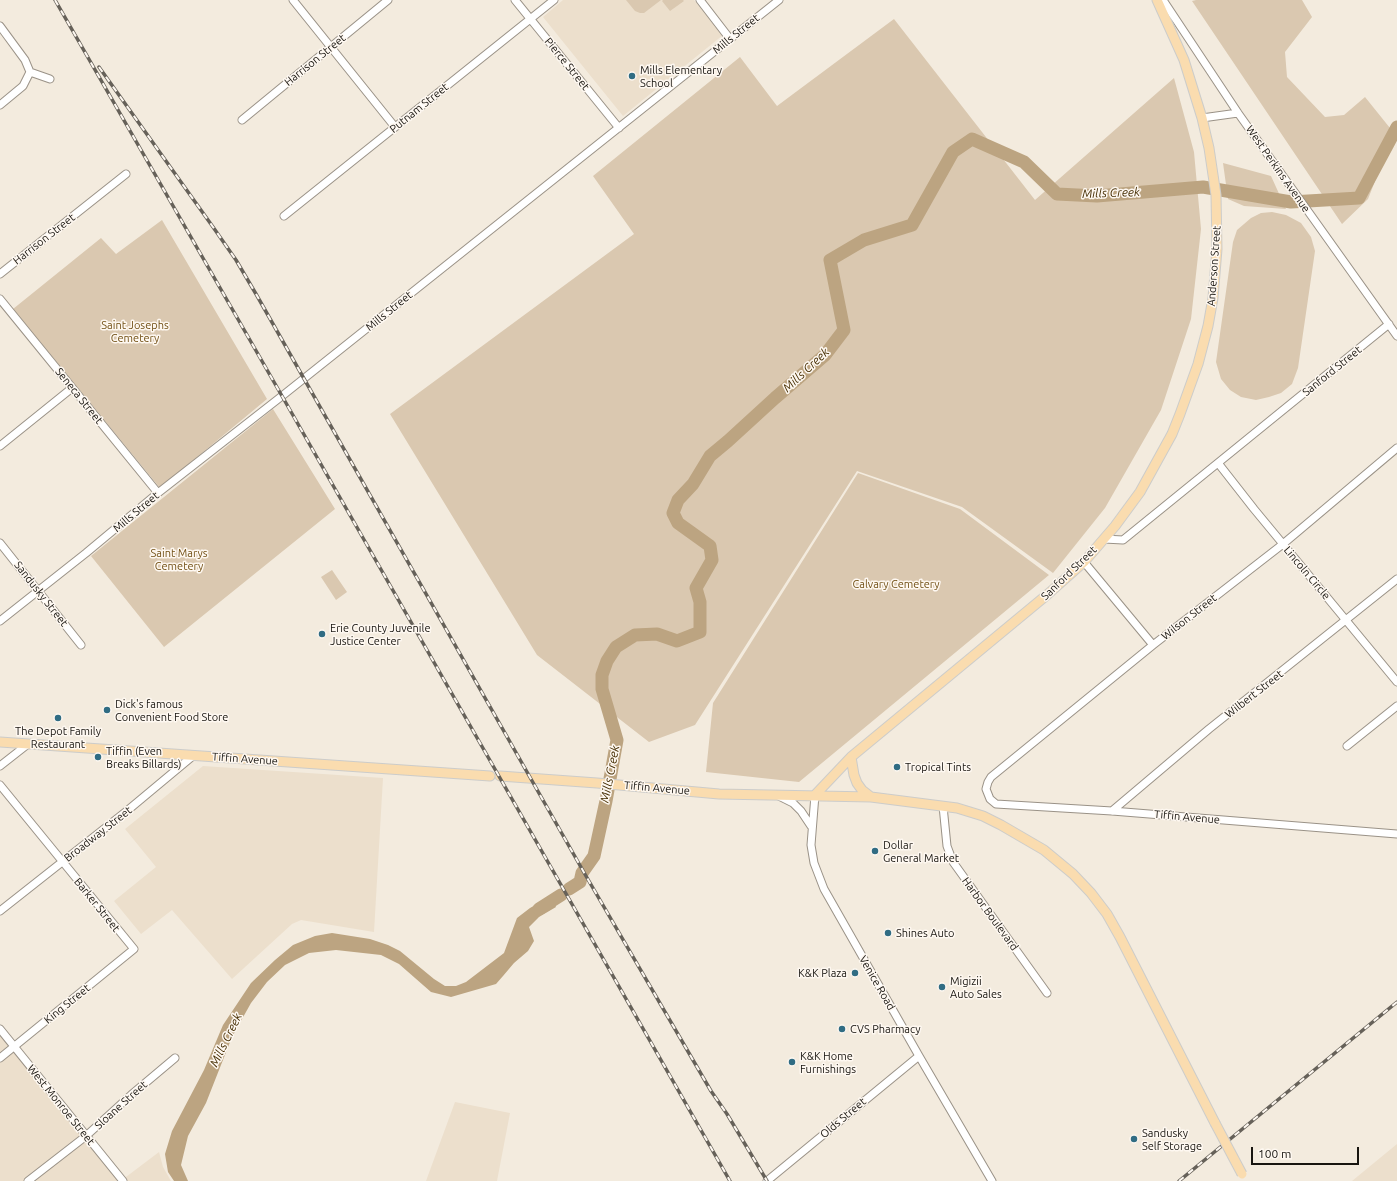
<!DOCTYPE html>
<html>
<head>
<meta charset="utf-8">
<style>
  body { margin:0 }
  #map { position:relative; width:1397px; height:1181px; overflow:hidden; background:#f3ebde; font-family:Ubuntu,sans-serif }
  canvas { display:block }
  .scale { position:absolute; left:1251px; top:1147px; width:108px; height:18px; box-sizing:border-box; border:2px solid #181510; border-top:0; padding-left:5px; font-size:12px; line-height:14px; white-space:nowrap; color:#181510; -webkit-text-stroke:3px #fef8f1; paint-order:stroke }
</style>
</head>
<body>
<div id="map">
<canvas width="1397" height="1181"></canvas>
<div class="scale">100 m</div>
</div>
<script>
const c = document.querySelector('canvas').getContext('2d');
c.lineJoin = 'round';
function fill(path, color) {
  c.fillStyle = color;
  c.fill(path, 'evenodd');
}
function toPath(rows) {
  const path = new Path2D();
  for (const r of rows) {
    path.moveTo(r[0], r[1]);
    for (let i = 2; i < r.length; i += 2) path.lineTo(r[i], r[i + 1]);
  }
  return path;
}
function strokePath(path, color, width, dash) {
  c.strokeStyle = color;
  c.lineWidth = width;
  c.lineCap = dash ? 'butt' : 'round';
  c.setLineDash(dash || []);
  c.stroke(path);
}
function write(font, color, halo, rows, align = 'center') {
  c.font = font + ' Ubuntu,sans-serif';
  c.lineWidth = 3;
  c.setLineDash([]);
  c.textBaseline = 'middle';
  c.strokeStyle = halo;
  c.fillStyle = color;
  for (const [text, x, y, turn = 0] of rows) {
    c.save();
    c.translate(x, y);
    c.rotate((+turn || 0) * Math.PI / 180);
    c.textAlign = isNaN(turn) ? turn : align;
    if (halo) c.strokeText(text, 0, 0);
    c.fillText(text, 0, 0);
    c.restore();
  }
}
const built = toPath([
  [563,0,694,0,723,35,623,116,543,17],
  [203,766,383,778,374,932,301,920,292,924,232,979,172,910,141,934,114,901,156,867,125,829],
  [0,1029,122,1180,159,1152,163,1167,171,1181,0,1181],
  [455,1102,510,1113,497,1181,426,1181],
  [1397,1144,1397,1181,1352,1181]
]);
const green = toPath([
  [626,0,661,0,644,13,640,13,635,11],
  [663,0,683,0,684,1,670,11,662,1],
  [1196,0,1302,0,1312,17,1285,52,1287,77,1325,117,1344,115,1365,97,1394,133,1368,199,1342,224,1192,1],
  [894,19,1035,200,1174,78,1194,152,1201,229,1191,319,1161,410,1105,508,1053,573,962,507,857,471,695,725,649,742,537,655,390,414,634,234,593,176,740,57,777,106],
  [1223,163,1271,176,1286,209,1244,206,1228,199],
  [1272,212,1286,215,1301,223,1311,237,1315,251,1298,368,1292,384,1281,393,1269,397,1256,400,1241,397,1230,390,1221,379,1216,362,1233,242,1237,230,1251,218,1261,213],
  [162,220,267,399,160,488,13,309,101,238,116,254],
  [273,409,335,509,164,647,91,556],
  [858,473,960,509,1049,575,799,782,706,772,713,703],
  [332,570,347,592,336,600,321,577]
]);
const water = toPath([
  [551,896,556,907,539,917,529,927,534,941,528,951,514,963,503,976,496,984,451,997,431,992,399,964,381,955,336,950,309,953,285,965,267,982,251,1003,232,1037,206,1103,188,1136,181,1165,188,1181,174,1181,168,1172,165,1154,172,1131,204,1070,223,1025,251,983,275,960,293,945,315,936,332,933,370,939,388,945,400,951,434,979,445,986,456,986,466,982,504,953,517,918,530,908]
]);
const river = toPath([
  [569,889,580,882,582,873,594,856,606,801,617,740,602,689,602,675,607,661,616,647,635,635,657,634,677,641,700,632,700,602,696,588,712,560,710,546,678,523,673,513,678,500,693,484,710,456,728,441,775,398,825,355,844,330,830,260,864,240,912,225,953,152,972,139,1024,162,1057,194,1097,196,1203,187,1291,202,1359,198,1397,127],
  [539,909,561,895]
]);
const minor = toPath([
  [293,0,395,127],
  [515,0,619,128],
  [700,0,730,39],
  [1163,0,1238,113,1397,336],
  [0,26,25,60,30,72],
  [30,72,50,79],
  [0,105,23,86,30,72],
  [1202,118,1238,113],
  [242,120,388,0],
  [284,216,554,0],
  [0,274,126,174],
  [0,299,158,493],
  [0,446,72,388],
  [1397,448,1283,544,1153,645,991,777,988,782,986,789,990,799,996,804,1112,811,1397,834],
  [1218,463,1254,509,1397,682],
  [1104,539,1123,540,1389,324],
  [0,543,81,645],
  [1084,562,1153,645],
  [0,621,86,553,158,493,282,396,779,0],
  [1347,746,1397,706],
  [0,766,28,744],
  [0,785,134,949,0,1058],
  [815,795,811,845,814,863,824,889,919,1056,992,1181],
  [779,796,793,803,801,811,811,826],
  [943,806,947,846,953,862,1047,993],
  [1112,811,1209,729,1397,579],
  [0,911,128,810,194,755],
  [0,1029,123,1181],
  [28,1181,86,1136,131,1095,175,1058],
  [767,1181,919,1056]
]);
const major = toPath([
  [0,742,490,776],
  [851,757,854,775,857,783,862,790,871,797],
  [500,776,597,783,719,794,871,797,957,808,983,816,1001,825,1044,850,1073,874,1091,893,1107,914,1120,937,1215,1123],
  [815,795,851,757,1048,594,1084,562,1115,526,1140,492,1172,434,1180,414,1198,364,1208,326,1213,298,1217,249,1216,195,1209,148,1202,118,1184,60,1157,0]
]);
const rail = toPath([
  [55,0,282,396,730,1181],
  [99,67,213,227,236,260,256,294,586,876,711,1091,727,1114,767,1181],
  [1179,1181,1397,1002]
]);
const majorBridge = toPath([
  [1215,1123,1242,1174]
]);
const markers = [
  [632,76,4,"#306c83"],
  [322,634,4,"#306c83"],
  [107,710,4,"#306c83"],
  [58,718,4,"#306c83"],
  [98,757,4,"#306c83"],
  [897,767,4,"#306c83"],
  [875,851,4,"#306c83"],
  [888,933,4,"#306c83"],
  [855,973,4,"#306c83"],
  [942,987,4,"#306c83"],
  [842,1029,4,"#306c83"],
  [792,1062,4,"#306c83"],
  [1134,1139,4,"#306c83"]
];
const streetNames = [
  ["Mills Street",736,34,-39],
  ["Harrison Street",315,60,-39],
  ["Pierce Street",567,64,51],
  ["Putnam Street",419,108,-39],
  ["West Perkins Avenue",1278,169,55],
  ["Harrison Street",44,239,-38],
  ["Anderson Street",1214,266,-86],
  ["Mills Street",389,311,-39],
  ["Sanford Street",1332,371,-39],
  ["Seneca Street",79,396,51],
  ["Mills Street",136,512,-40],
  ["Sanford Street",1069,573,-44],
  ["Lincoln Circle",1307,573,50],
  ["Sandusky Street",41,594,52],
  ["Wilson Street",1189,617,-38],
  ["Wilbert Street",1254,694,-38],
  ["Tiffin Avenue",245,759,4],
  ["Tiffin Avenue",657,788,5],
  ["Tiffin Avenue",1187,817,5],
  ["Broadway Street",98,834,-38],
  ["Barker Street",97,905,51],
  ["Harbor Boulevard",990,914,54],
  ["Venice Road",877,983,60],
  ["King Street",67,1004,-39],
  ["West Monroe Street",61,1105,51],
  ["Sloane Street",121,1105,-42],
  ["Olds Street",843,1118,-40]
];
const poiNames = [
  ["Mills Elementary",640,70],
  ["School",640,83],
  ["Erie County Juvenile",330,628],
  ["Justice Center",330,641],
  ["Dick's famous",115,704],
  ["Convenient Food Store",115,717],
  ["The Depot Family",58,731,"center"],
  ["Restaurant",58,744,"center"],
  ["Tiffin (Even",106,751],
  ["Breaks Billards)",106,764],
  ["Tropical Tints",905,767],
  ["Dollar",883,845],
  ["General Market",883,858],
  ["Shines Auto",896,933],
  ["K&K Plaza",847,973,"right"],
  ["Migizii",950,981],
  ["Auto Sales",950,994],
  ["CVS Pharmacy",850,1029],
  ["K&K Home",800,1056],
  ["Furnishings",800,1069],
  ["Sandusky",1142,1133],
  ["Self Storage",1142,1146]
];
const parkNames = [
  ["Saint Josephs",135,325],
  ["Cemetery",135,338],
  ["Saint Marys",179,553],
  ["Cemetery",179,566],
  ["Calvary Cemetery",896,584]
];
const waterNames = [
  ["Mills Creek",1111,193,-2],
  ["Mills Creek",806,370,-43],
  ["Mills Creek",610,774,-79],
  ["Mills Creek",226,1040,-64]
];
fill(built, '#ecdfcc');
fill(green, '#dac8b0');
fill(water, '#bca481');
strokePath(river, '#bca481', 13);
strokePath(minor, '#9a9287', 9);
strokePath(major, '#ccccca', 11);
strokePath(minor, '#fff', 7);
strokePath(major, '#fadcaf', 9);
strokePath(rail, '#666159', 3.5);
strokePath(rail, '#fef8f1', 2, [6]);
strokePath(majorBridge, '#ccccca', 11, []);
strokePath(majorBridge, '#fadcaf', 9);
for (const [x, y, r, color] of markers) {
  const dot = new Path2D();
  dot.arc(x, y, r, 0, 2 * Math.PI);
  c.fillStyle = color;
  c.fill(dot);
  strokePath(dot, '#fef8f1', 1.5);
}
write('11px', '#181510', '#fef8f1', streetNames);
write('11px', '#181510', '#fef8f1', poiNames, 'left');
write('11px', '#725015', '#fef8f1', parkNames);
write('italic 12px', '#442c00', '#fef8f1', waterNames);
</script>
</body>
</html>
